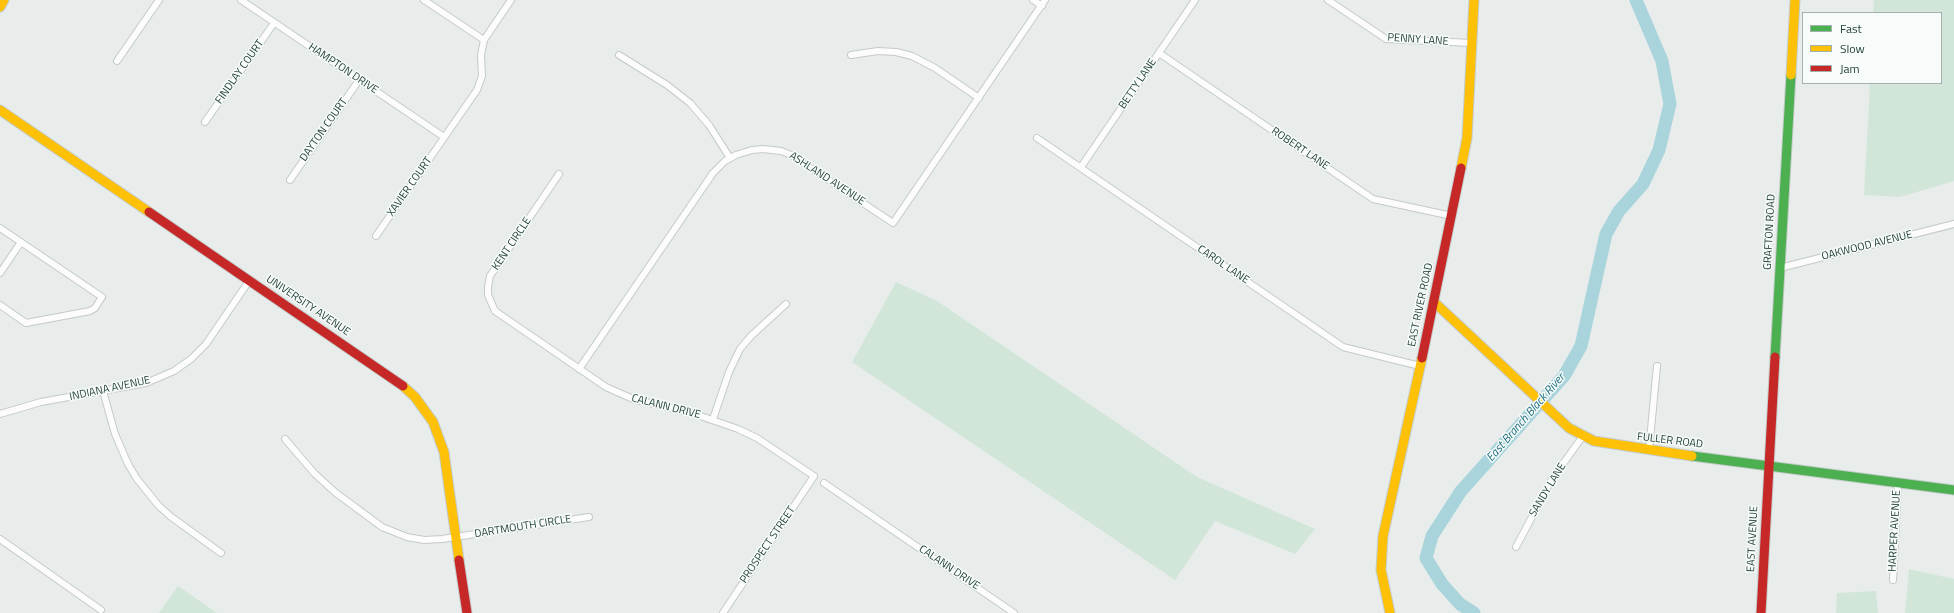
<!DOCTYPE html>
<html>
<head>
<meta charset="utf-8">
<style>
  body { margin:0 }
  #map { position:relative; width:1954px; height:613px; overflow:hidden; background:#e8edeb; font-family:"Titillium Web",sans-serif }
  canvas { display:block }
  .legend { position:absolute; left:1802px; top:12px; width:140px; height:72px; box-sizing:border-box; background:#f7fbf9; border:1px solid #a3b1ad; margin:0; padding:5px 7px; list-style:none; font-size:12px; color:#24423a }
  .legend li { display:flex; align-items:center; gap:8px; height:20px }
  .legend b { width:20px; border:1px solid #a3b1ad }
</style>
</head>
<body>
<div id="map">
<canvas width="1954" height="613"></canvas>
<ul class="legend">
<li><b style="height:5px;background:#4caf50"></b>Fast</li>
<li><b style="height:5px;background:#ffc107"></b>Slow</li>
<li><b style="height:5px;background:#c62828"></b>Jam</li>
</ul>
</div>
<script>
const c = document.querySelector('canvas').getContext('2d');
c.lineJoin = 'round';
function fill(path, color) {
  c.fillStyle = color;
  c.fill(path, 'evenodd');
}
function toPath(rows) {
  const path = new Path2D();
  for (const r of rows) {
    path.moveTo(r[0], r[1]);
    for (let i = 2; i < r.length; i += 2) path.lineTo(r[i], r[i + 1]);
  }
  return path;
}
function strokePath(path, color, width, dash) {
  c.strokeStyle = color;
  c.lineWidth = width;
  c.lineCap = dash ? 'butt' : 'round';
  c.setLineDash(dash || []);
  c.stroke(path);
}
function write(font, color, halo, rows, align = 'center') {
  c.font = font + ' "Titillium Web",sans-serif';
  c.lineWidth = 3;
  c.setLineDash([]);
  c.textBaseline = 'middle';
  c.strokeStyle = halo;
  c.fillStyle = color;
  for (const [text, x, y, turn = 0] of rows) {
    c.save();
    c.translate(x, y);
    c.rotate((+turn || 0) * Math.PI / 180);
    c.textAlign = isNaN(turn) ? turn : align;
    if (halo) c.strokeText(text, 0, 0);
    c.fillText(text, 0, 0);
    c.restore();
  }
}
const green = toPath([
  [1874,0,1954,0,1954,181,1900,197,1864,195,1870,83,1941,83,1941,13,1873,13],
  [896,282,937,301,1197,477,1315,529,1295,554,1215,521,1175,580,852,362],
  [1909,569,1954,579,1954,613,1905,613],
  [178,586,217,613,159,613],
  [1876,591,1878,613,1836,613,1837,593]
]);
const river = toPath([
  [1474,613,1460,604,1442,584,1426,558,1432,536,1461,491,1564,376,1581,346,1606,234,1619,211,1643,184,1659,150,1670,104,1662,61,1636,0]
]);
const street = toPath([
  [241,0,444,137],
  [424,0,484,40],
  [1033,0,1042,6],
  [1328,0,1386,39,1472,43],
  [1159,53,1373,199,1452,216],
  [619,55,667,85,690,103,709,125,730,158],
  [851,55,878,51,896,52,912,56,935,68,979,98],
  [117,61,159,0],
  [205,122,274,23],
  [1037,138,1343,347,1420,366],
  [1081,167,1195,0],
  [559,174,490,276,488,287,488,295,495,311,606,387,633,399,692,413,738,429,757,438,814,476,723,613],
  [290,180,359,80],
  [0,228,102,297,95,308,90,311,26,323,0,305],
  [376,236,477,90,482,76,481,55,484,40,511,0],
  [1780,268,1954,224],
  [0,273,21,242],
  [579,369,713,173,725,161,736,155,752,150,763,149,781,151,791,155,893,223,1045,0],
  [103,391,115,434,128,464,137,479,158,505,170,516,221,553],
  [0,414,41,402,146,383,174,371,191,359,206,344,249,281],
  [713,419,729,372,740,349,751,336,786,304],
  [285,439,315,474,336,493,382,527,407,537,424,540,442,539,589,517],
  [1649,450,1657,366],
  [824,483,1014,613],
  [0,539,101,610],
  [1516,547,1552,479,1583,436],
  [1893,580,1898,482]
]);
const fast = toPath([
  [1775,357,1791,75],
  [1692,456,1954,490]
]);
const slow = toPath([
  [0,7,4,0],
  [1791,75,1795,0],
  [0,110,149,212],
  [1461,168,1467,138,1474,0],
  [1434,302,1569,428,1594,441,1692,456],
  [403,386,415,397,433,422,444,452,459,560],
  [1390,613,1381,570,1383,536,1422,358]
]);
const jam = toPath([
  [149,212,403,386],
  [1422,358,1461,168],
  [459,560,467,613],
  [1761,613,1775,357]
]);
const streetNames = [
  ["PENNY LANE",1418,40,4],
  ["HAMPTON DRIVE",343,69,34],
  ["FINDLAY COURT",240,72,-55],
  ["BETTY LANE",1138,84,-56],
  ["DAYTON COURT",324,130,-55],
  ["ROBERT LANE",1300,149,34],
  ["ASHLAND AVENUE",827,179,33],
  ["XAVIER COURT",410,187,-55],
  ["GRAFTON ROAD",1770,232,-87],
  ["KENT CIRCLE",512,244,-56],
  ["OAKWOOD AVENUE",1867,246,-14],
  ["CAROL LANE",1223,265,34],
  ["EAST RIVER ROAD",1421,305,-78],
  ["UNIVERSITY AVENUE",308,306,34],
  ["INDIANA AVENUE",110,389,-12],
  ["CALANN DRIVE",666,407,14],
  ["FULLER ROAD",1670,441,7],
  ["SANDY LANE",1548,490,-59],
  ["DARTMOUTH CIRCLE",523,527,-9],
  ["HARPER AVENUE",1895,531,-87],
  ["EAST AVENUE",1753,539,-87],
  ["PROSPECT STREET",768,545,-56],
  ["CALANN DRIVE",949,568,34]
];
const waterNames = [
  ["East Branch Black River",1526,418,-49]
];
fill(green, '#d1e6d8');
strokePath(river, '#a9d4db', 13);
strokePath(street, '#c5cac8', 8);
strokePath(fast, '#c3cbc8', 11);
strokePath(slow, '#c3cbc8', 11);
strokePath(jam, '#c3cbc8', 11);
strokePath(street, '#fcfcfc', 6);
strokePath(fast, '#4caf50', 9);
strokePath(slow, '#ffc107', 9);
strokePath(jam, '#c62828', 9);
write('11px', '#24423a', '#f7fbf9', streetNames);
write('italic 12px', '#1c6f80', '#f7fbf9', waterNames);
</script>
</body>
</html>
